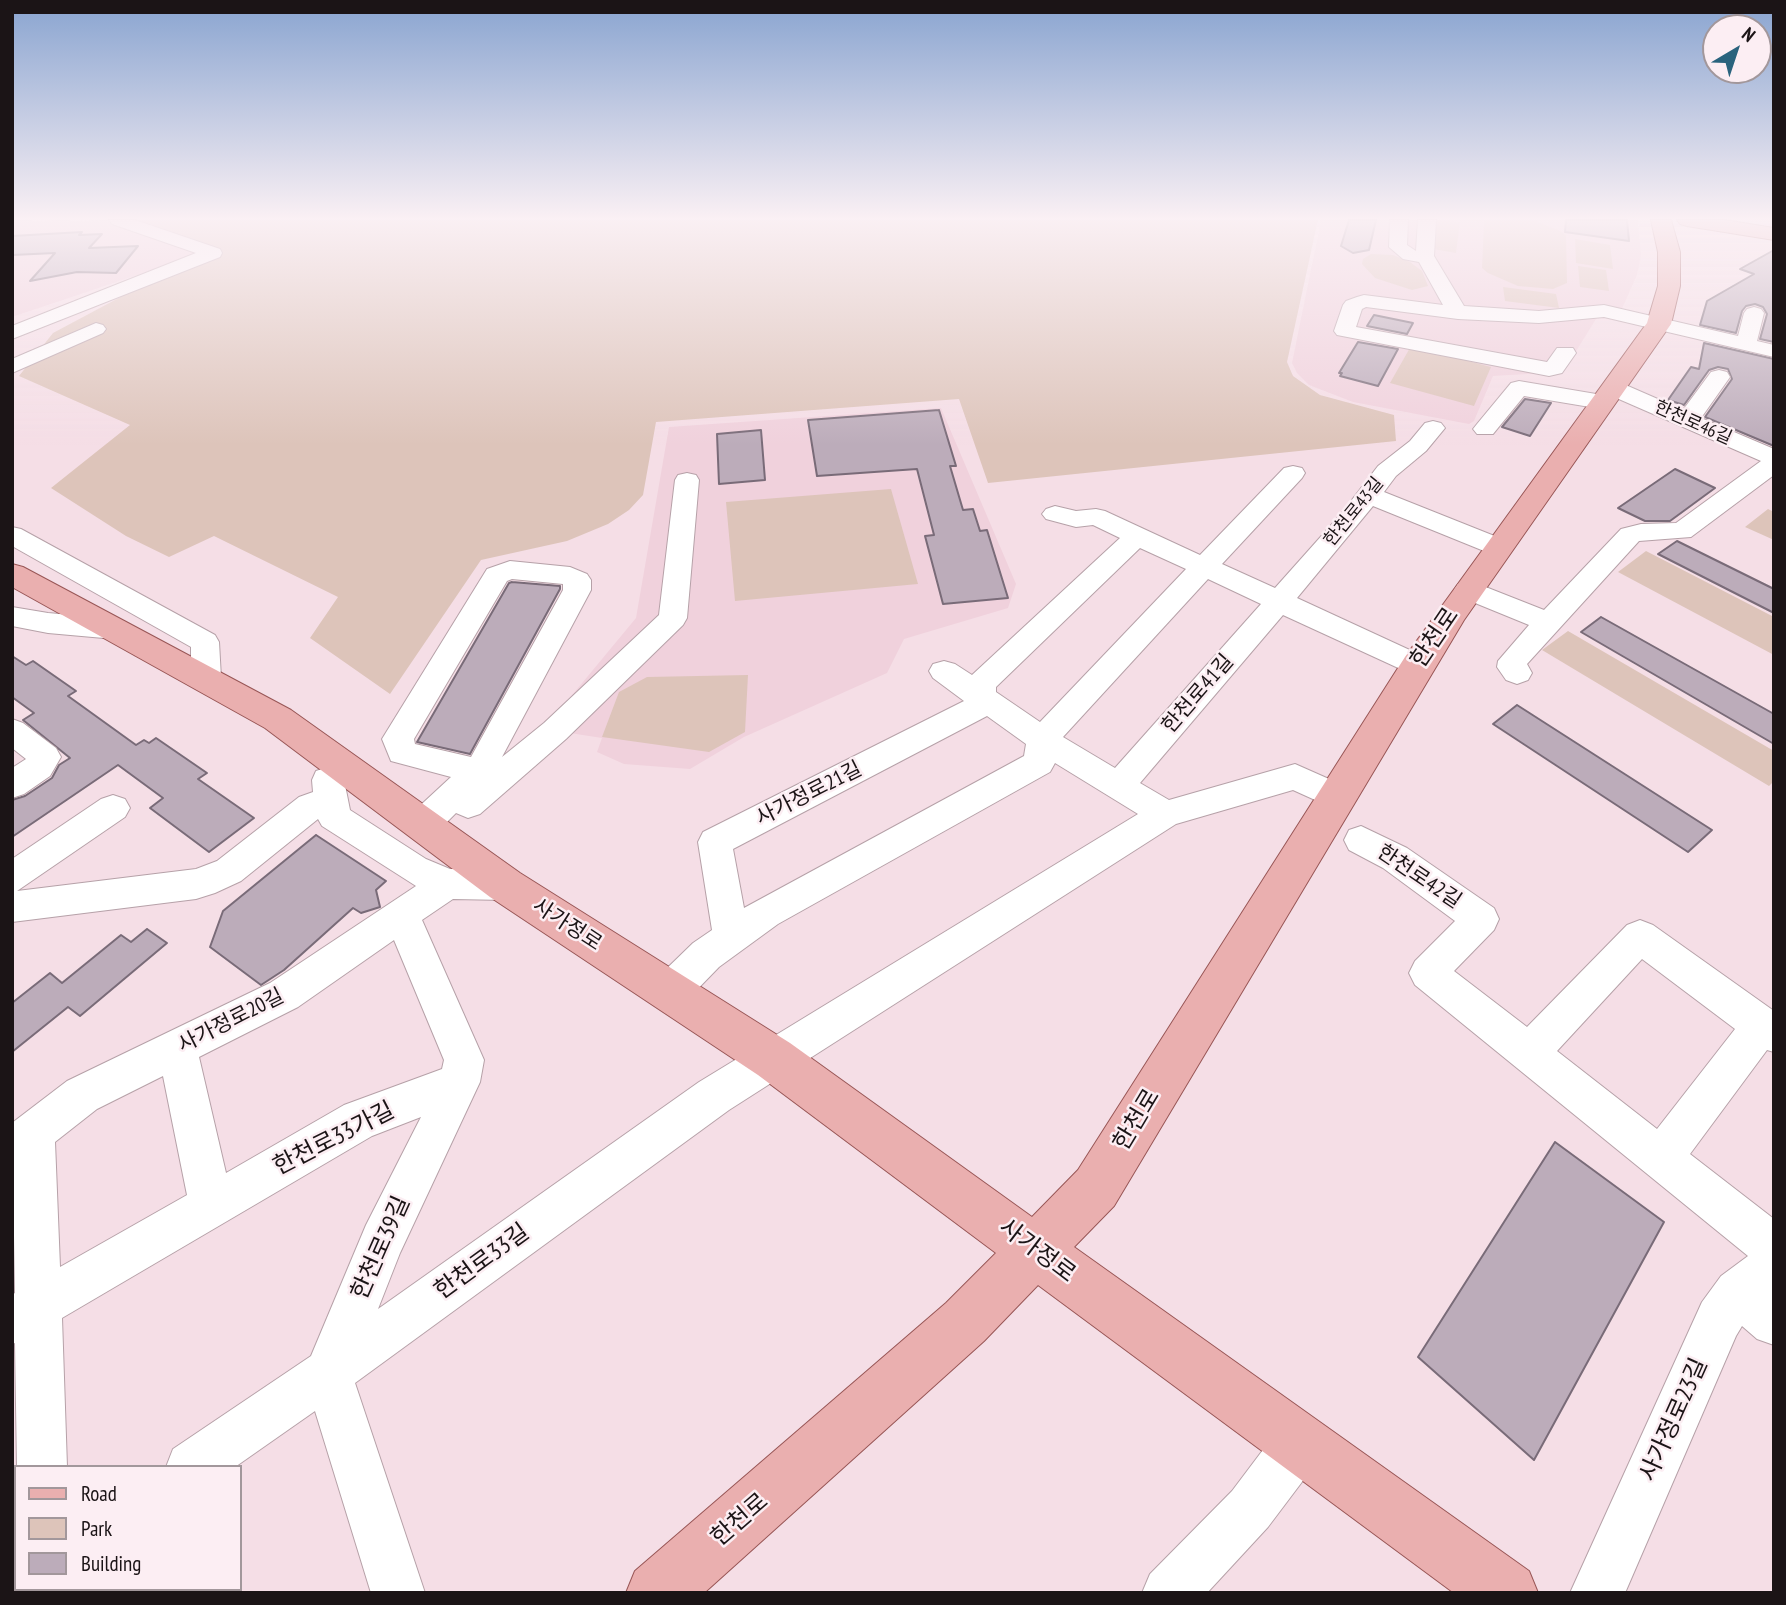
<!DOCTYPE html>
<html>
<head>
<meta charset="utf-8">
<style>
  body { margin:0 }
  #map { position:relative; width:1786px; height:1605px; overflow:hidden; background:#f5dee6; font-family:"PT Sans Narrow",sans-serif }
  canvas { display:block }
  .frame { position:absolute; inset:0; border:14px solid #1b1416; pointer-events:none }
  .legend { position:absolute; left:14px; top:1465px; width:228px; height:126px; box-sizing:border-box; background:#fceef3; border:2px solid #a2979b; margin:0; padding:9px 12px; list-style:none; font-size:21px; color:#1b1416 }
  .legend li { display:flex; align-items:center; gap:14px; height:35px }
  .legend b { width:35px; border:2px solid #a2979b }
  .north { position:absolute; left:1702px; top:14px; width:70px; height:70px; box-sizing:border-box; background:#fceef3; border:2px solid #a2979b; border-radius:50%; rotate:39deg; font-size:19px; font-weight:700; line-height:28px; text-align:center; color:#1b1416 }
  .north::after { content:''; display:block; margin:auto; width:24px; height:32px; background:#2a637d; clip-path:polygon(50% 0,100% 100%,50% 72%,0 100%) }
</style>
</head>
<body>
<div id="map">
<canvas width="1786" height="1605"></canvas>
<div class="frame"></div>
<ul class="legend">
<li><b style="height:9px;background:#eaafaf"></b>Road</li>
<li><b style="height:19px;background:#ddc4ba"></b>Park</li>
<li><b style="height:19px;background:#bcacba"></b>Building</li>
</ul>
<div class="north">N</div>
</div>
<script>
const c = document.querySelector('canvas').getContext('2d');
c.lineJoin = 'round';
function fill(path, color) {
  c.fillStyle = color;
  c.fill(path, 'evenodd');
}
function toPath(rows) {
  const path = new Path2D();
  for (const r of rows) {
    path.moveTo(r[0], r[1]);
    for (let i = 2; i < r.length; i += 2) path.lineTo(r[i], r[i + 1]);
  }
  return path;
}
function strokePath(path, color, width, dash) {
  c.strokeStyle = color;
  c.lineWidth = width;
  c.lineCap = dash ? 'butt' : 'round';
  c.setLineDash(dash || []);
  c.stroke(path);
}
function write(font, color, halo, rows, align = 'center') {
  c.font = font + ' "PT Sans Narrow","Noto Sans KR",sans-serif';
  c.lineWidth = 5;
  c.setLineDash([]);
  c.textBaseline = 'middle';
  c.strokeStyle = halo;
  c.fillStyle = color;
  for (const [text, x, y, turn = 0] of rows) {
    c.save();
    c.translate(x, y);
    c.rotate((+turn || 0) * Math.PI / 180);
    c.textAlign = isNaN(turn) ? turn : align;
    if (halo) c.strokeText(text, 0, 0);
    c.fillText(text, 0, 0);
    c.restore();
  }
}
const built = toPath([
  [12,220,119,221,203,253,12,317],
  [1321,220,1638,220,1641,256,1637,275,1617,320,1598,316,1563,372,1493,376,1474,421,1469,424,1353,402,1309,385,1297,373,1292,363],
  [941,408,1016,584,1008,608,904,639,887,673,744,737,690,769,624,764,597,752,602,738,544,729,636,618,669,427]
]);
const green = toPath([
  [125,220,1318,220,1287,362,1293,376,1320,395,1394,415,1396,441,988,483,959,399,656,422,643,495,629,510,608,524,567,541,481,560,390,694,310,638,338,597,214,536,169,557,126,536,51,488,130,425,19,376,53,333,203,253,119,221],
  [1430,220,1460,222,1456,253,1427,248],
  [1487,220,1533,220,1560,231,1566,235,1567,283,1553,289,1518,286,1488,273,1482,268,1484,222],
  [1575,239,1610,245,1613,269,1576,263],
  [1371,254,1393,255,1410,262,1422,271,1428,286,1412,290,1375,278,1362,264,1363,259],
  [1578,266,1606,270,1609,291,1580,287],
  [1503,287,1556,294,1559,308,1505,301],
  [1411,346,1491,367,1474,406,1390,383],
  [891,489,918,584,735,601,726,502],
  [1768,509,1774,512,1774,540,1745,527],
  [1646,551,1774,617,1774,655,1618,572],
  [1568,631,1774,751,1774,781,1769,786,1542,650],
  [748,675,745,732,709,752,602,737,619,692,647,677]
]);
const building = toPath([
  [1349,220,1376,220,1369,250,1353,253,1341,246,1349,220],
  [1566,220,1627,220,1629,241,1565,232,1566,220],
  [82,232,79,235,102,234,89,248,138,246,116,273,77,272,30,281,55,253,12,255,12,236,82,232],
  [1774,250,1774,342,1760,339,1767,314,1763,307,1755,304,1746,306,1742,311,1736,333,1700,325,1707,301,1754,274,1740,269,1774,250],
  [1374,315,1413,323,1407,334,1367,326,1374,315],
  [1358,342,1398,349,1378,386,1340,376,1342,373,1339,373,1358,342],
  [1704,343,1774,359,1774,446,1705,417,1732,379,1728,369,1718,367,1709,370,1684,405,1668,400,1691,367,1699,369,1704,343],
  [1525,399,1551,403,1530,436,1502,427,1525,399],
  [939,410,956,466,950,466,963,510,973,509,980,531,987,530,1008,598,943,604,925,536,934,535,917,469,817,476,808,420,939,410],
  [761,430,765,480,719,484,717,434,761,430],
  [1675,469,1715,488,1670,521,1645,521,1618,508,1675,469],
  [1677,541,1774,589,1774,613,1658,554,1677,541],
  [512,582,560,586,560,589,470,754,417,742,509,583,512,582],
  [1601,617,1774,714,1774,744,1581,632,1601,617],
  [12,656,26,665,33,661,76,691,68,696,136,745,144,740,149,743,156,738,207,773,198,779,254,818,209,852,150,808,163,798,118,765,12,837,12,800,25,796,52,778,59,765,70,758,23,720,34,713,12,697,12,656],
  [1517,705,1712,830,1688,852,1493,724,1517,705],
  [316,835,386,881,376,890,380,907,361,913,353,908,284,970,261,985,210,947,223,911,316,835],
  [147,929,167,943,80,1016,68,1007,12,1052,12,1003,50,973,62,983,121,935,131,942,147,929],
  [1555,1142,1664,1222,1534,1460,1418,1357,1555,1142]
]);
const minor = toPath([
  [109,220,135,220,220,249,222,253,220,257,12,339,12,326,196,253,112,224,109,220],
  [1390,220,1408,220,1407,245,1416,251,1418,220,1436,220,1434,256,1464,306,1539,311,1604,305,1738,336,1744,313,1747,309,1754,307,1761,309,1764,313,1757,341,1774,345,1774,357,1604,317,1539,323,1458,319,1366,307,1362,309,1356,327,1547,362,1557,348,1573,348,1576,353,1562,373,1549,376,1337,335,1334,331,1343,305,1346,301,1357,297,1364,295,1443,305,1419,262,1403,259,1389,247,1390,220],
  [96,323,103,325,106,329,103,333,12,373,12,359,96,323],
  [1719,370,1727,372,1730,377,1701,418,1774,449,1774,475,1691,537,1639,541,1527,664,1532,673,1528,680,1517,684,1506,680,1497,667,1498,661,1529,625,1458,596,1454,590,1458,584,1468,581,1478,584,1544,610,1621,529,1641,524,1676,523,1761,461,1605,393,1602,388,1605,383,1621,383,1683,410,1711,372,1719,370],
  [1519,381,1602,395,1610,397,1613,402,1610,407,1602,409,1524,396,1493,434,1477,434,1473,429,1477,424,1511,383,1519,381],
  [1433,421,1441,423,1445,428,1426,451,1396,476,1384,492,1507,541,1511,547,1507,553,1498,555,1489,553,1373,506,1297,598,1427,658,1432,665,1427,672,1417,675,1407,672,1283,615,1140,783,1169,800,1295,764,1347,787,1352,796,1347,805,1335,809,1293,790,1176,824,729,1110,355,1383,425,1593,371,1593,315,1411,235,1467,166,1467,173,1449,311,1356,366,1225,421,1117,372,1136,62,1318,67,1467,17,1467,15,1343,12,1344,12,1295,15,1293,12,1123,67,1081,270,983,416,886,322,826,318,819,241,881,215,893,196,899,12,922,12,859,101,799,113,795,125,799,130,808,125,817,17,891,196,869,217,861,299,797,313,792,312,780,316,771,328,767,340,771,344,780,350,810,426,859,450,869,505,870,518,874,523,885,518,896,505,900,453,899,422,920,484,1060,480,1082,400,1253,378,1309,699,1082,1138,814,1055,763,1050,772,778,924,719,967,685,1002,671,1007,657,1002,652,990,657,978,693,943,712,930,698,842,703,832,964,701,933,678,929,671,933,664,944,661,955,664,972,675,1120,538,1093,525,1076,527,1046,519,1042,514,1046,509,1055,506,1076,511,1096,509,1105,511,1200,555,1284,468,1293,466,1302,468,1305,473,1302,478,1222,564,1275,588,1341,514,1378,466,1410,441,1425,423,1433,421],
  [1140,548,1186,569,1040,722,996,692,996,687,1140,548],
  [1208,579,1261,604,1115,768,1063,737,1208,579],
  [987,716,1026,744,1024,756,744,908,733,849,987,716],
  [394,940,444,1060,442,1069,344,1105,226,1173,199,1057,298,1007,394,940],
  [163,1076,187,1195,60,1267,55,1142,97,1109,163,1076],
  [687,473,696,475,699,480,687,618,683,625,566,739,480,814,468,818,456,813,435,834,423,838,411,834,406,824,411,814,451,777,391,761,382,739,487,569,510,561,570,567,587,574,591,580,591,590,502,757,544,723,659,615,675,480,678,475,687,473],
  [512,579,563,584,563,590,471,757,415,744,414,739,507,581,512,579],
  [12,527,21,529,215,635,219,642,221,678,217,686,206,689,195,686,191,678,191,647,12,546,12,527],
  [12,607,48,613,115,619,125,622,129,629,125,636,115,639,48,633,12,626,12,607],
  [12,719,23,723,56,748,61,757,50,776,24,794,12,798,12,768,26,759,12,748,12,719],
  [1361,826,1407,848,1494,908,1499,919,1494,930,1454,971,1527,1027,1627,925,1640,920,1653,925,1774,1011,1774,1052,1767,1050,1690,1154,1774,1219,1774,1345,1757,1339,1742,1326,1736,1336,1625,1593,1570,1593,1702,1302,1721,1276,1748,1256,1415,985,1409,973,1415,961,1455,921,1383,868,1349,850,1344,840,1349,830,1361,826],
  [1642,959,1735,1029,1657,1129,1557,1051,1642,959],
  [1299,1419,1317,1426,1324,1444,1317,1462,1268,1527,1207,1593,1142,1593,1150,1574,1232,1491,1281,1426,1299,1419],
  [16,1560,16,1589,42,1589,41,1593,12,1593,12,1561,16,1560]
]);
const major = toPath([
  [1651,220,1671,220,1680,252,1680,286,1671,324,1464,620,1114,1206,1074,1247,1529,1571,1538,1593,1454,1593,1038,1285,984,1341,704,1593,626,1593,635,1571,946,1303,996,1253,758,1075,490,897,265,728,12,587,12,564,23,567,291,710,520,873,790,1043,1032,1217,1078,1170,1405,657,1647,323,1658,286,1658,252,1651,220],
  [1677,220,1725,220,1774,228,1774,240,1687,226,1680,224,1677,220]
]);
const farStreetnames = [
  ["한천로46길",1693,423,24],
  ["한천로43길",1354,512,-51]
];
const streetNames = [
  ["한천로41길",1198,694,-49],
  ["사가정로21길",809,794,-27],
  ["한천로42길",1419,877,34],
  ["사가정로",567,925,33],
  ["사가정로20길",231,1021,-27]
];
const nearStreetnames = [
  ["한천로",1435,638,-56],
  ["한천로",1137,1120,-59],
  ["한천로33가길",334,1139,-27],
  ["한천로39길",381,1248,-66],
  ["사가정로",1037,1251,37],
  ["한천로33길",482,1262,-36],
  ["사가정로23길",1674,1420,-66],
  ["한천로",740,1520,-41]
];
fill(built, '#f0d1dc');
fill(green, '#ddc4ba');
fill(building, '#bcacba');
strokePath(building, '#796b78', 2);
strokePath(minor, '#b6a1a8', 2);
strokePath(major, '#985656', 2);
fill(minor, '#fff');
fill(major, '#eaafaf');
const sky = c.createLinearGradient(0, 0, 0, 445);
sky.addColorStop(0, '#89a4d0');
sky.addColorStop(0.49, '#faf0f4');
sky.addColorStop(1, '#faf0f400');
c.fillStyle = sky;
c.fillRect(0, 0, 1786, 445);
write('18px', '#1b1416', '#fceef3', farStreetnames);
write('21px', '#1b1416', '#fceef3', streetNames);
write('24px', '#1b1416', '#fceef3', nearStreetnames);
</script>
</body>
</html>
